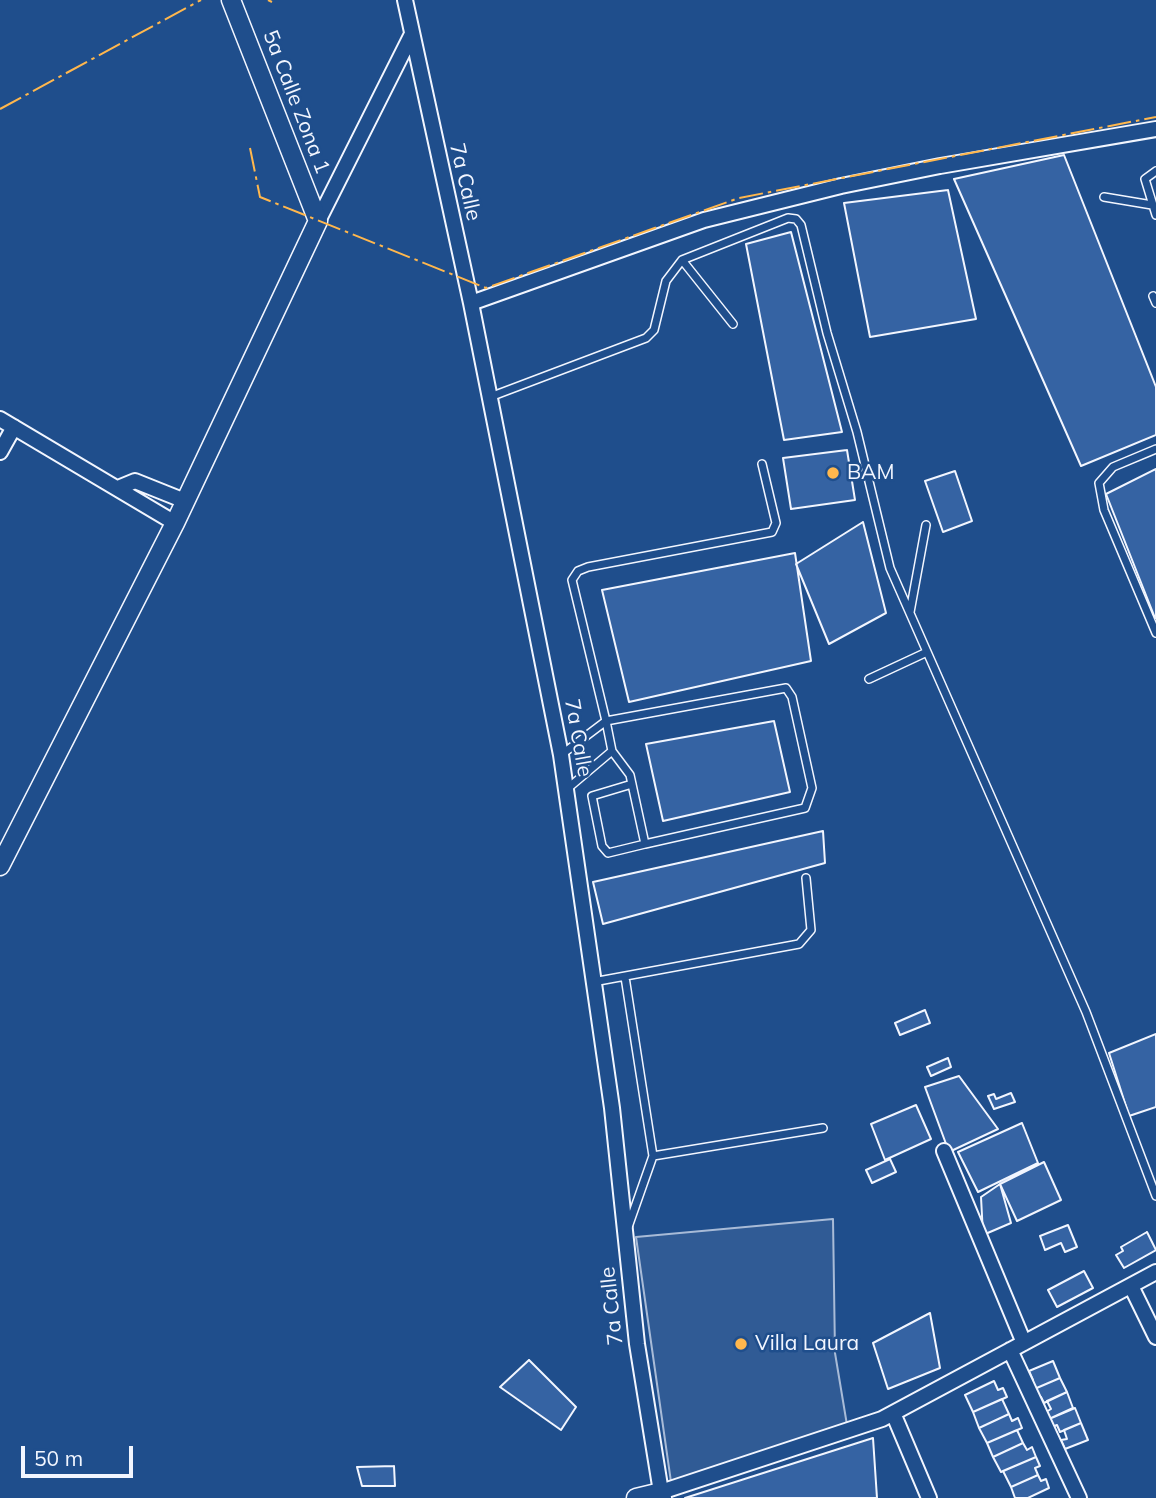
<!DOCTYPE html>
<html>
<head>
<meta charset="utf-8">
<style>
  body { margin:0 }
  #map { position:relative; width:1156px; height:1498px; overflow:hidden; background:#1f4e8c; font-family:Mulish,sans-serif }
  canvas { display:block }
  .scale { position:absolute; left:21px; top:1446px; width:112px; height:32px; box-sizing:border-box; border:4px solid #f2f6ff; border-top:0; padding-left:9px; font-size:21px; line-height:24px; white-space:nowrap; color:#f2f6ff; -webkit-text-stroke:5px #1f4e8c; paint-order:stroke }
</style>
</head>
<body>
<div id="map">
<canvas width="1156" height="1498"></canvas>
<div class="scale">50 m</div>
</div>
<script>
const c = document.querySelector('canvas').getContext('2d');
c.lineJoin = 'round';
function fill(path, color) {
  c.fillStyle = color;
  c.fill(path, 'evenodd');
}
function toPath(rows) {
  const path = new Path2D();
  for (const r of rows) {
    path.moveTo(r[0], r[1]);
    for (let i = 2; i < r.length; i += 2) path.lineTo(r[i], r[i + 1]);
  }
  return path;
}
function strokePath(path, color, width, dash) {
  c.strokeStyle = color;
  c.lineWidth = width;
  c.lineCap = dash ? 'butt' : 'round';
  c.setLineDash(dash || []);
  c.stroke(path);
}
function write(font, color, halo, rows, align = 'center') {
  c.font = font + ' Mulish,sans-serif';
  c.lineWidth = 5;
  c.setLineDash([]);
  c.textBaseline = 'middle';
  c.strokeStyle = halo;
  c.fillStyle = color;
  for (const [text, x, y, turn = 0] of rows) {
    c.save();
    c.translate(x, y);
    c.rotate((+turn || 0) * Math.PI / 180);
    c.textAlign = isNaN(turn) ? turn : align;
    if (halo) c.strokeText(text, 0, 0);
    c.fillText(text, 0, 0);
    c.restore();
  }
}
const built = toPath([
  [833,1219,835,1353,847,1425,671,1482,636,1237,833,1219]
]);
const building = toPath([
  [1064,155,1156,387,1156,435,1081,466,954,179,1064,155],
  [948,190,976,319,870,337,844,203,948,190],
  [791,232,842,432,784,440,746,244,791,232],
  [847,450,855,500,791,509,783,458,847,450],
  [1156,469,1156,618,1155,618,1106,494,1156,469],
  [955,471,972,521,943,532,925,481,955,471],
  [863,522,886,613,829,644,796,564,863,522],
  [795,553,811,661,629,702,602,590,795,553],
  [774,721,790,792,663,821,646,744,774,721],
  [823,831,825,863,603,924,593,882,823,831],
  [925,1010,930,1023,900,1035,895,1023,925,1010],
  [1156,1034,1156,1107,1129,1116,1109,1053,1156,1034],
  [948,1058,951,1067,931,1076,927,1067,948,1058],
  [959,1076,998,1129,949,1152,925,1087,959,1076],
  [1011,1093,1015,1102,994,1109,988,1096,994,1094,996,1099,1011,1093],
  [916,1105,931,1139,885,1160,871,1124,916,1105],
  [1022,1123,1038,1163,978,1192,958,1152,1022,1123],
  [890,1159,896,1172,872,1183,866,1170,890,1159],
  [1044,1162,1061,1200,1017,1221,1000,1184,1044,1162],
  [1000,1184,1011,1223,983,1235,981,1197,1000,1184],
  [1068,1225,1077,1247,1065,1252,1061,1243,1045,1250,1040,1236,1068,1225],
  [1147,1232,1156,1250,1124,1268,1116,1255,1123,1251,1121,1247,1147,1232],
  [1084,1271,1093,1288,1057,1307,1048,1290,1084,1271],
  [930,1313,940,1368,888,1389,873,1343,930,1313],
  [529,1360,576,1407,561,1430,500,1387,529,1360],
  [1053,1361,1060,1378,1032,1390,1028,1382,1033,1380,1029,1371,1053,1361],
  [1060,1378,1067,1392,1044,1403,1041,1397,1035,1399,1032,1390,1060,1378],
  [994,1381,998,1390,1003,1388,1007,1397,973,1412,965,1395,994,1381],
  [1067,1392,1073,1408,1049,1419,1046,1412,1051,1409,1047,1401,1067,1392],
  [1002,1399,1009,1414,979,1428,973,1412,1002,1399],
  [1075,1408,1081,1423,1060,1432,1057,1425,1052,1427,1049,1419,1075,1408],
  [1009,1414,1012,1421,1018,1418,1022,1428,987,1443,979,1428,1009,1414],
  [1081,1423,1088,1440,1065,1449,1061,1440,1067,1439,1064,1430,1081,1423],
  [1017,1430,1023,1443,993,1457,987,1443,1017,1430],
  [873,1438,877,1498,685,1498,873,1438],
  [1023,1443,1027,1450,1032,1447,1036,1457,1001,1472,993,1457,1023,1443],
  [1036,1457,1040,1466,1035,1468,1038,1475,1011,1487,1003,1471,1036,1457],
  [394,1466,395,1486,362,1486,357,1467,394,1466],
  [1038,1475,1041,1481,1046,1479,1049,1488,1028,1498,1015,1498,1011,1487,1038,1475]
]);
const service = toPath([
  [1156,171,1145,179,1156,215],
  [1104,197,1152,205],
  [682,260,733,324],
  [1153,296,1156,303],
  [490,397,646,338,654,330,666,281,682,260,788,218,796,219,801,225,827,333,857,432,890,568,1086,1012,1156,1196],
  [1156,449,1113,467,1099,483,1104,510,1156,633],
  [910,612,926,525],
  [869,679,927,652],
  [561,755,606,721,612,751,630,775,645,844,805,808,812,788,792,697,786,688,606,721,572,580,578,571,588,567,772,532,776,523,762,464],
  [632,784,592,796,602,846,608,853,645,844],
  [567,789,612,751],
  [625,977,653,1156,628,1227],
  [593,982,799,944,811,930,806,878],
  [653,1156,823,1128]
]);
const minor = toPath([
  [405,0,471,303,561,755,612,1108,637,1344,661,1492,882,1419,1156,1272],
  [318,221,411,36],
  [471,303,704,220,841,186,940,166,1156,129],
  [0,419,175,523],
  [0,452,14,427],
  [118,488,135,481,185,501],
  [944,1151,1024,1343],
  [1131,1286,1156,1337],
  [1010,1350,1079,1498],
  [893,1413,929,1498]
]);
const tertiary = toPath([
  [0,866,175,523,318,221,231,0],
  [636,1498,661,1492,662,1498]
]);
const power = toPath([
  [268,0,272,2],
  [0,109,201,0],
  [250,148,260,197,486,288,739,198,1156,117]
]);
const markers = [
  [833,473,7,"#ffb74d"],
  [741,1344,7,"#ffb74d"]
];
const streetNames = [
  ["5a Calle Zona 1",296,102,69],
  ["7a Calle",465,182,77],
  ["7a Calle",578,738,80],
  ["7a Calle",612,1306,-96]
];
const poiNames = [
  ["BAM",847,473],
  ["Villa Laura",755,1344]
];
fill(built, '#305b95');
strokePath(built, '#a8bbd7', 2);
fill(building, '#3563a3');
strokePath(building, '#f2f6ff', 2);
strokePath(service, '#f2f6ff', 10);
strokePath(minor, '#f2f6ff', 18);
strokePath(tertiary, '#f2f6ff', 21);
strokePath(service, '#1f4e8c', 7);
strokePath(minor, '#1f4e8c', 14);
strokePath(tertiary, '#1f4e8c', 18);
strokePath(power, '#ffb74d', 2, [24, 5, 3.5, 5]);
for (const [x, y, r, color] of markers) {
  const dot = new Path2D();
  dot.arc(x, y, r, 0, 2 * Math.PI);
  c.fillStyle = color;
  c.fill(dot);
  strokePath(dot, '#1f4e8c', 2.5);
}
write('21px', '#f2f6ff', '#1f4e8c', streetNames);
write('21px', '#f2f6ff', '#1f4e8c', poiNames, 'left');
</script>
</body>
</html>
